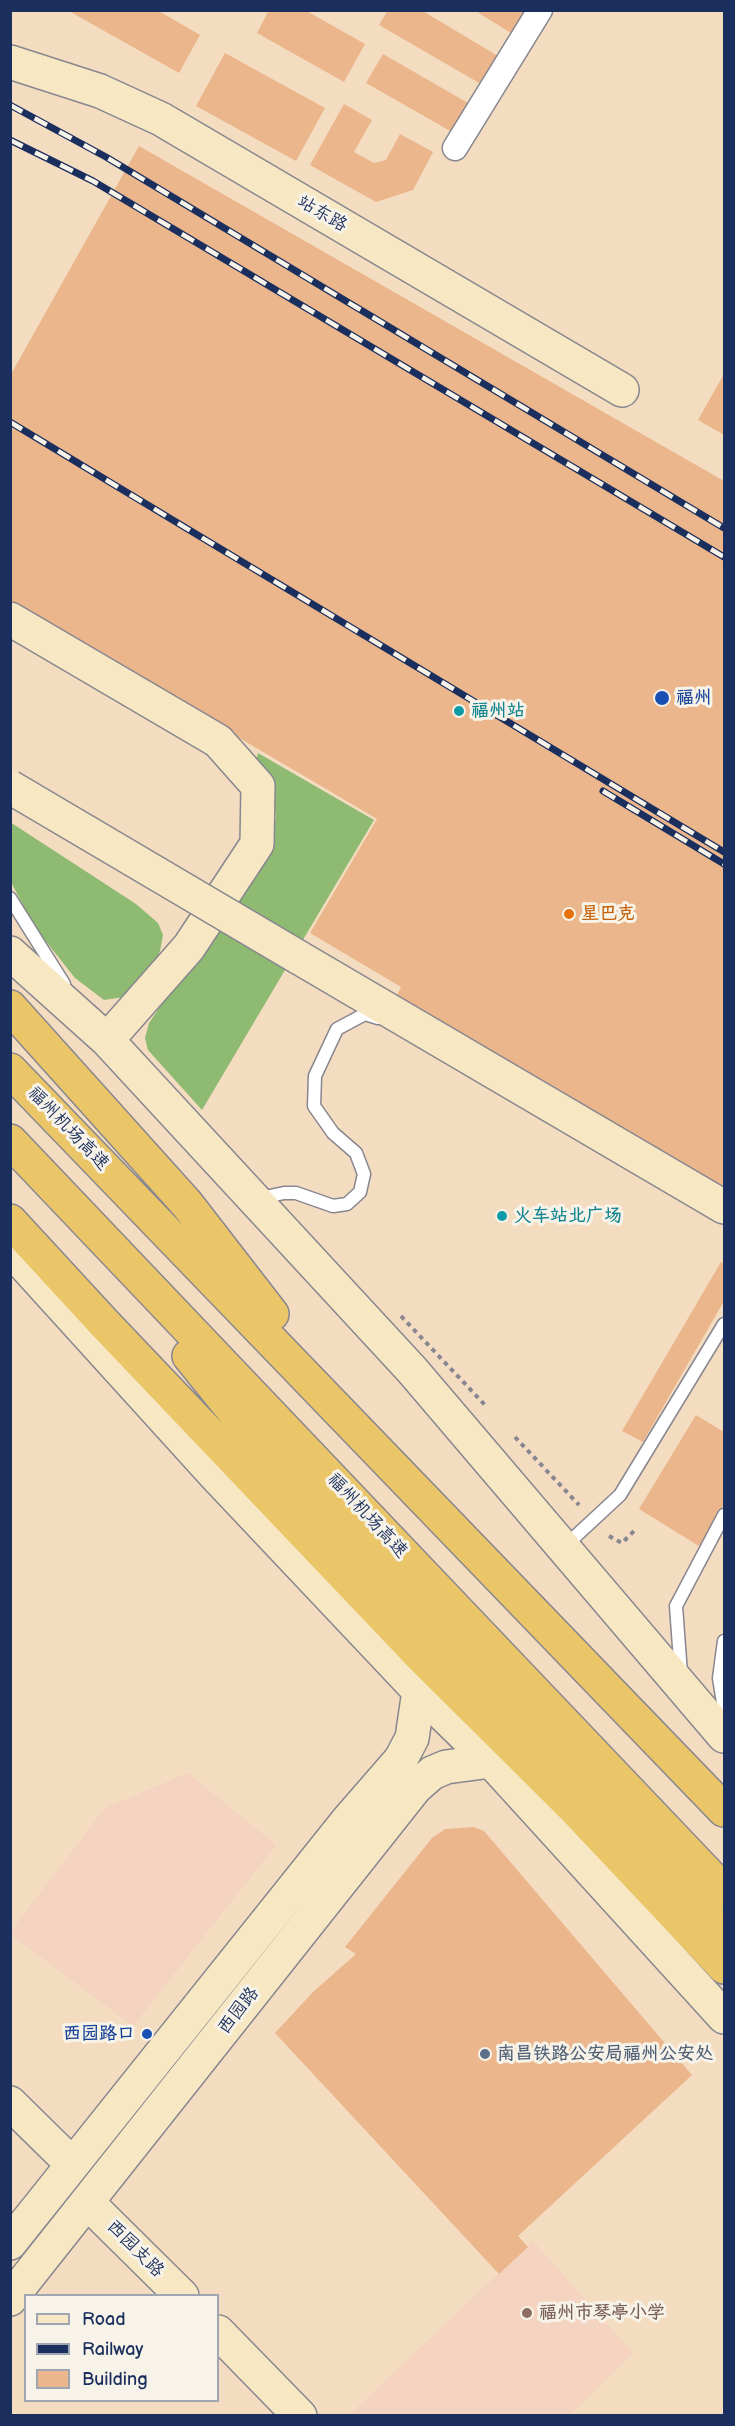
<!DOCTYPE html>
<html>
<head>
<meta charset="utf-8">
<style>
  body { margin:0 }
  #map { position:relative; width:735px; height:2426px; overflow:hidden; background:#f4dcc0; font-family:"Balsamiq Sans",sans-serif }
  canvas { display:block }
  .frame { position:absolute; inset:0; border:12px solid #1b2f5e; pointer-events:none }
  .legend { position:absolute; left:24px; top:2294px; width:195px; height:108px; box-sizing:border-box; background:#f7f3e8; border:2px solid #9fa5b1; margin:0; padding:8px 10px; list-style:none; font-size:18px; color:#1b2f5e }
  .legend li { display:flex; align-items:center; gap:12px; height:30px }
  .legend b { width:30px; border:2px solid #9fa5b1 }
</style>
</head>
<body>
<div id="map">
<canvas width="735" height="2426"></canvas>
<div class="frame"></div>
<ul class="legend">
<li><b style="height:8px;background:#f7e8c3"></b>Road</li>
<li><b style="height:8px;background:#1b2f5e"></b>Railway</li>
<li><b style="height:16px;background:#ebb68b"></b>Building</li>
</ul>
</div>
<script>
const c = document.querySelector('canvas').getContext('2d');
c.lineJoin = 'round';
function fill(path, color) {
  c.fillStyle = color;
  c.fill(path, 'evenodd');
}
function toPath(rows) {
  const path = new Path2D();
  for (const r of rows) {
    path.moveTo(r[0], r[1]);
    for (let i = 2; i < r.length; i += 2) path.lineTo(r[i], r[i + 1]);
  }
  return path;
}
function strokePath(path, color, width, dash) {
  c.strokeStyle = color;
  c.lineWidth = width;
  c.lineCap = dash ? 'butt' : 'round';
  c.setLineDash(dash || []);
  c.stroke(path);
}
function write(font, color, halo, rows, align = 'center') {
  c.font = font + ' "Balsamiq Sans","LXGW WenKai TC",sans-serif';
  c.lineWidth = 6;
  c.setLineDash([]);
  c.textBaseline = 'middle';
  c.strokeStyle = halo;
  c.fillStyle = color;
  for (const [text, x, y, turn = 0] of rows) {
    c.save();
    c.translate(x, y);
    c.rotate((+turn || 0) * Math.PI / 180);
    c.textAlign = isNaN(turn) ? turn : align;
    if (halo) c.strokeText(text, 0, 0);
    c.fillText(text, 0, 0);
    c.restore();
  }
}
const built = toPath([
  [188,1773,276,1845,133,2026,11,1935,11,1931,105,1808],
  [533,2241,633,2353,570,2415,348,2416]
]);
const forest = toPath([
  [258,753,374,820,202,1110,148,1050,145,1038,149,1023,268,846,276,818,274,799,256,760],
  [10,822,136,904,158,923,163,935,160,951,150,973,124,997,104,1000,75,978,33,925,11,882]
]);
const building = toPath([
  [67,10,157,10,200,35,179,73],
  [269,10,305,10,365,44,344,82,257,33],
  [388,10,421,10,503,59,486,87,379,25],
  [474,10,529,10,514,35],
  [225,53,325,108,296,161,196,106],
  [383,54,475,107,459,136,366,83],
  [344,104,372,120,354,152,374,163,386,160,400,134,433,152,413,190,376,202,310,165],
  [139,146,724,481,724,1212,391,1007,401,987,310,933,377,819,10,603,10,376],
  [724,374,724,435,698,420],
  [721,1262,724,1264,724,1301,643,1442,622,1431],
  [696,1415,724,1432,724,1504,699,1546,639,1509],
  [474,1827,484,1831,692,2075,518,2236,528,2247,499,2274,275,2033,313,1992,356,1954,345,1947,432,1838,445,1829]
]);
const path = toPath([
  [401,1316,485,1405],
  [515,1437,579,1505],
  [609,1536,622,1543,636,1529]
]);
const lane = toPath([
  [10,898,64,984],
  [256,1199,284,1193,296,1193,333,1206,347,1204,360,1192,364,1174,356,1153,333,1133,314,1106,315,1076,337,1029,365,1014,378,1018],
  [565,1546,620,1495,724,1324],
  [724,1641,719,1678,724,1709],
  [681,1674,676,1606,724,1515]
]);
const street = toPath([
  [455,148,540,10]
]);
const secondary = toPath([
  [10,62,100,91,161,119,622,390],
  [10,619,218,741,258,786,257,844,189,947,107,1040],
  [10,953,107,1040,412,1370,724,1736],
  [298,957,724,1207],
  [10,1249,215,1475,419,1691,491,1761,724,2017],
  [10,2103,72,2164],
  [88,2203,182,2296],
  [10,2243,348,1820,401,1759,412,1738,419,1691],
  [10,2299,415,1788,432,1773,446,1767,491,1761],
  [218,2332,300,2416]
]);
const highway = toPath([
  [10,1007,187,1204,272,1314],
  [10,1070,724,1810],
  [10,1141,724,1891],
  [10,1221,104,1323,418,1653,573,1807,724,1967],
  [189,1356,277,1465,529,1721,724,1934]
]);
const rail = toPath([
  [10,105,106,157,724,528],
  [10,140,93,181,724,557],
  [10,422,724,852],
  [603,791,724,864]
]);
const secondaryBridge = toPath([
  [10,787,298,957]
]);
const markers = [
  [662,698,8,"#1a4fb4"],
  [459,711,6,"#0f9aa8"],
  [569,914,6,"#e8710a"],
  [502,1216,6,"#0f9aa8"],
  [147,2034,6,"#1a4fb4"],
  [485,2054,6,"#5c6f8a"],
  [527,2313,6,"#8d6e63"]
];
const streetNames = [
  ["站东路",322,214,30],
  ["福州机场高速",68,1129,46],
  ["福州机场高速",367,1516,47],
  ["西园路",239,2011,-52],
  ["西园支路",135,2249,45]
];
const transitNames = [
  ["福州",676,698],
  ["西园路口",135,2034,"right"]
];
const cultureNames = [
  ["福州站",471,711],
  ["火车站北广场",514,1216]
];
const foodNames = [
  ["星巴克",581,914]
];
const serviceNames = [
  ["南昌铁路公安局福州公安处",497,2054]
];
const educationNames = [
  ["福州市琴亭小学",539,2313]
];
fill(built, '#f4d3c0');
fill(forest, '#8eba71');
fill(building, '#ebb68b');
strokePath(lane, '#88868f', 15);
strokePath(street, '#88868f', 27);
strokePath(secondary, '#88868f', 36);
strokePath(highway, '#88868f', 36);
strokePath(path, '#88868f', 4, [4.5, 4.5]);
strokePath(lane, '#fff', 12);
strokePath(street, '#fff', 24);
strokePath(secondary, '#f7e8c3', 33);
strokePath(highway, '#eac669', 33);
strokePath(rail, '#1b2f5e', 7);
strokePath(rail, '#f7f3e8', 4.5, [14]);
strokePath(secondaryBridge, '#88868f', 36, []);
strokePath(secondaryBridge, '#f7e8c3', 33);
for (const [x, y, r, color] of markers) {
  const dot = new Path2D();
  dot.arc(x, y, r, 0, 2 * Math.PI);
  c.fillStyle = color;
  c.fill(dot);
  strokePath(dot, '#f7f3e8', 2);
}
write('18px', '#1b2f5e', '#f7f3e8', streetNames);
write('bold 18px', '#164399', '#f7f3e8', transitNames, 'left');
write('bold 18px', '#0d838f', '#f7f3e8', cultureNames, 'left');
write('bold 18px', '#c56008', '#f7f3e8', foodNames, 'left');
write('bold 18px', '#4e5e75', '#f7f3e8', serviceNames, 'left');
write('bold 18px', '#785e54', '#f7f3e8', educationNames, 'left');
</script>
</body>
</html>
